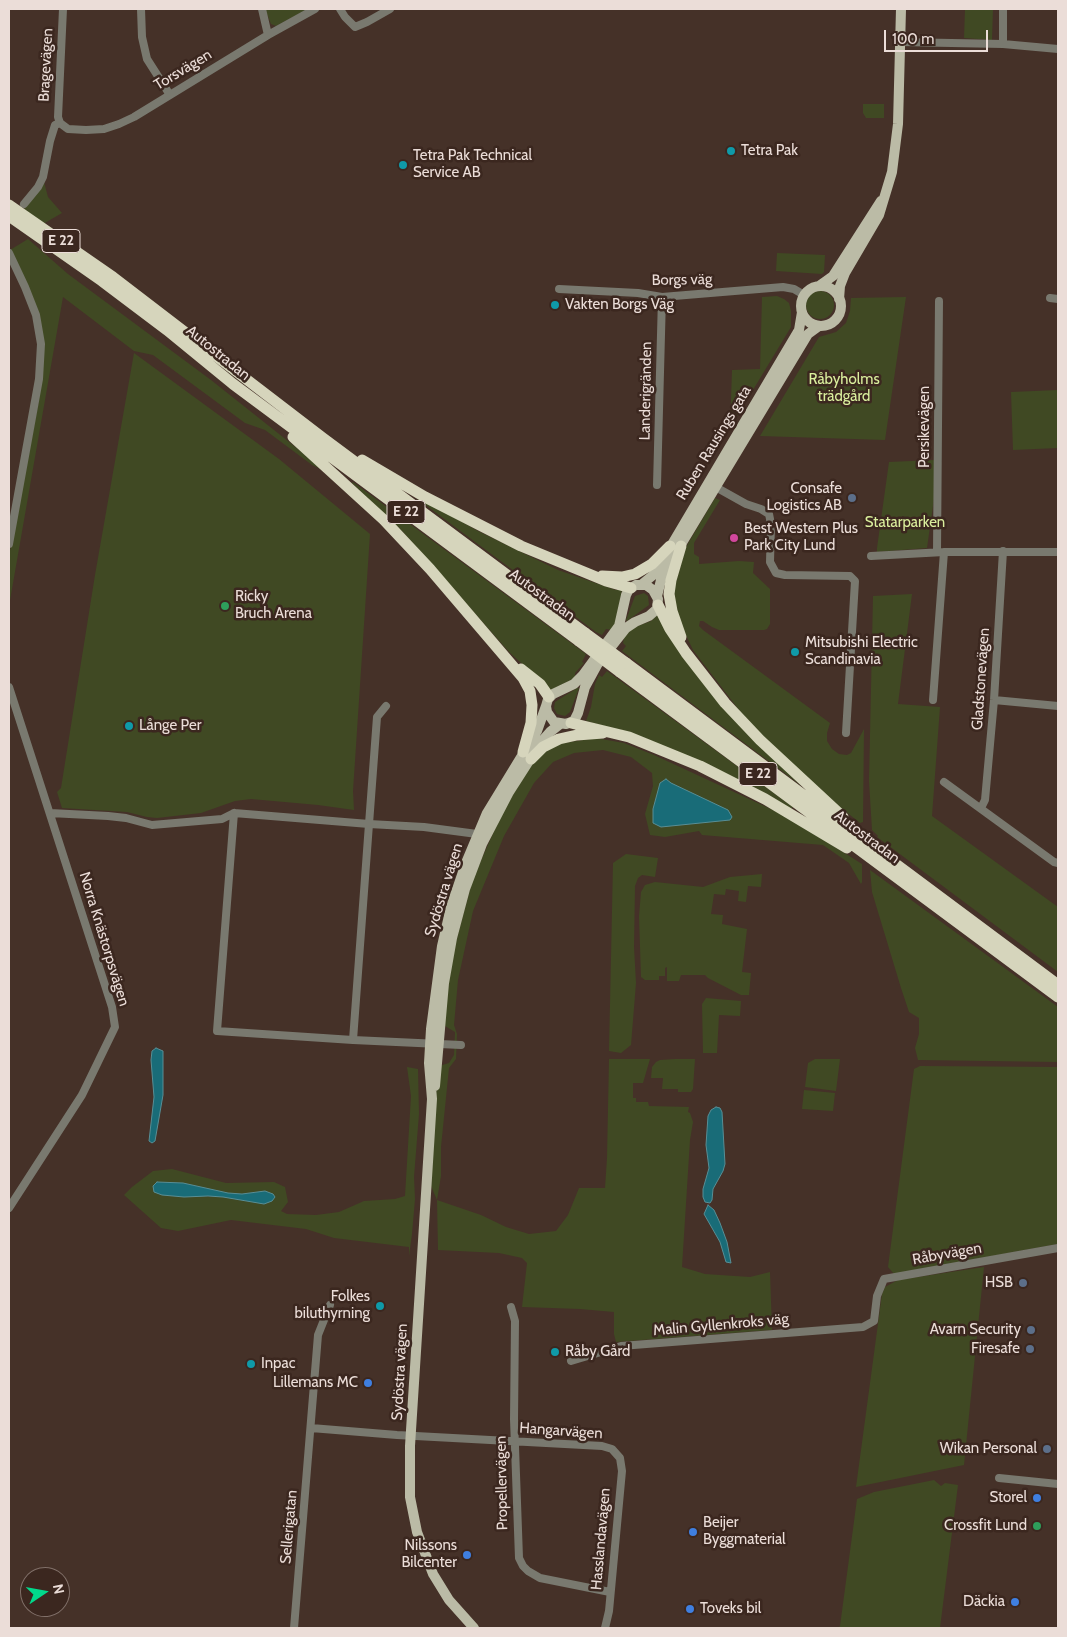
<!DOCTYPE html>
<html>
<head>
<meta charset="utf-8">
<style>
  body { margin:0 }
  #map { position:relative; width:1067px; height:1637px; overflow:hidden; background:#453128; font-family:Cabin,sans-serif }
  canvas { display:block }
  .frame { position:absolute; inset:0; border:10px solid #ebddd8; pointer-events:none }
  .north { position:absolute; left:20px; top:1567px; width:50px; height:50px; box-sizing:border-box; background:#3b271f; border:1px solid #817069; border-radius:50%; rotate:78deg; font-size:14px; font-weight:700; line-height:20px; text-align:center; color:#ebddd8 }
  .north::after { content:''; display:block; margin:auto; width:18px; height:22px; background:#01d98b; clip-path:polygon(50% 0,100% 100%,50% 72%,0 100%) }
  .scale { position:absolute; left:884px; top:30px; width:104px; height:22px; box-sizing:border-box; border:2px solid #ebddd8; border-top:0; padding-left:6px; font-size:15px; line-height:18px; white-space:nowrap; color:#ebddd8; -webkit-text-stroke:4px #3b271f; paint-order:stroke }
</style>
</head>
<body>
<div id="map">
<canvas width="1067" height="1637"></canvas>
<div class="frame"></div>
<div class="north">N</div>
<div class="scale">100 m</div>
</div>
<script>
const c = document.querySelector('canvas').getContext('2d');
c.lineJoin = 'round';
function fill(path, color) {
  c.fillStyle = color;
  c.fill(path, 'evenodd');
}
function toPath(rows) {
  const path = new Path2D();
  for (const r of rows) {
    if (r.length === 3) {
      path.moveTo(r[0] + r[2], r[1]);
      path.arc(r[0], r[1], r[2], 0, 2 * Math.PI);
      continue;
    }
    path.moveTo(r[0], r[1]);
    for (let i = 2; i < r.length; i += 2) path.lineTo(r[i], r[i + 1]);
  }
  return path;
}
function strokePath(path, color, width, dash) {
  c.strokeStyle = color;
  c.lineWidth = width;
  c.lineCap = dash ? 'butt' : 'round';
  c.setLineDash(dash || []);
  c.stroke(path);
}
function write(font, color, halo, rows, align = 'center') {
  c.font = font + ' Cabin,sans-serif';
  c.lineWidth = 5;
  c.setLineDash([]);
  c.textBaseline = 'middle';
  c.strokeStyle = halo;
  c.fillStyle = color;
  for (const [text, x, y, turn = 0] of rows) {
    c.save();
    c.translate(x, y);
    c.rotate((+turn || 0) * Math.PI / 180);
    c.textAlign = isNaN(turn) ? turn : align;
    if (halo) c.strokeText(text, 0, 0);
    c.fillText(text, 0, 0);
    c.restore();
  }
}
const green = toPath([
  [265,9,308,9,276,26,271,24],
  [965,9,993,9,992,40,964,38],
  [863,104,884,104,884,118,866,118,863,113],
  [44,182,48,197,62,213,43,224,24,209],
  [28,239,68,274,211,380,327,472,312,465,265,430,245,423,153,355,134,351,63,297,9,606,9,556,39,400,41,328,10,250],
  [777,253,825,255,824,272,822,274,776,271],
  [820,305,14],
  [777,296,784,299,789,303,791,311,791,327,730,428,732,370,760,369,762,297],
  [906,297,885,440,760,436,819,337,836,332,846,323,850,311,851,298],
  [134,353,279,459,370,534,353,791,354,810,318,805,251,799,235,801,201,813,157,818,147,817,127,812,62,808,57,792,61,788,95,575],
  [1058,390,1058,448,1013,450,1011,392],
  [934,460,934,499,927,548,877,552,877,548,889,462],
  [353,482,586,654,582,662,584,663,575,673,575,678,551,690,509,652,403,532,352,483],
  [404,489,478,531,558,570,616,590,622,590,617,617,613,630,606,629,602,635,596,632],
  [715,498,720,500,694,543,694,554,699,557,699,564,739,561,754,562,753,573,770,589,770,624,767,629,764,630,719,630,712,627,703,621,700,621,699,626,703,630,830,723,827,733,827,741,832,749,839,754,847,755,851,753,864,729,863,822,860,823,830,799,749,723,693,650,681,625,673,592,686,547],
  [644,593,648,596,649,605,627,621,626,620,635,596],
  [912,594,898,704,940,707,932,816,1058,907,1058,972,877,837,878,836,872,830,869,781,873,596],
  [657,615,673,641,803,787,622,651,626,646,623,643,625,633,635,627,651,621],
  [607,671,793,807,791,809,622,731,586,721,591,707,595,684,599,675,602,677],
  [577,688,579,688,570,712,565,716,557,714,554,708,555,702],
  [596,738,624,743,654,755,786,816,862,864,862,882,861,884,849,863,823,845,702,835,699,831,665,837,650,835,645,814,653,786,652,773,631,757,603,750,574,753,553,762,534,783,504,836,473,911,458,980,454,1025,457,1034,456,1059,449,1068,441,1147,441,1176,437,1200,481,1215,506,1227,529,1234,556,1231,568,1215,579,1188,605,1188,607,1158,609,1059,650,1059,643,1083,633,1083,633,1098,636,1098,636,1102,648,1102,649,1106,689,1107,688,1112,690,1113,693,1122,690,1140,682,1267,705,1274,750,1277,770,1272,772,1330,616,1342,614,1334,614,1312,580,1309,522,1307,527,1263,522,1258,499,1253,438,1250,437,1200,431,1186,436,1093,439,1066,449,1063,454,1055,455,1032,445,1026,445,1016,451,960,473,878,504,809,529,768,540,755,557,744],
  [666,779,671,783,653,809,660,783],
  [626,854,658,858,655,877,642,875,638,878,635,886,634,947,636,983,631,1045,621,1053,609,1051,613,863],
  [870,870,1058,1007,1058,1062,918,1060,915,1048,919,1034,919,1018,909,1012,901,988,872,892],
  [762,874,761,887,748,886,746,902,738,901,739,891,726,889,725,895,714,894,711,914,723,915,722,924,747,929,742,972,751,973,749,995,741,995,708,978,705,975,681,975,679,981,667,981,667,967,665,968,665,976,659,976,659,980,645,980,641,977,639,916,641,892,645,885,655,882,703,887,730,877],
  [706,998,741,1001,740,1016,719,1015,717,1053,703,1053,702,1004],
  [675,1059,695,1059,693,1089,691,1092,678,1092,678,1089,662,1089,663,1078,651,1078,652,1067,656,1062,660,1060],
  [815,1059,840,1059,836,1091,805,1087,808,1063],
  [920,1066,1058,1067,1058,1244,894,1274,888,1267,914,1069],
  [407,1067,418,1069,419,1114,414,1177,415,1199,412,1234,409,1256,409,1247,334,1238,306,1229,231,1220,178,1231,161,1228,124,1195,132,1187,153,1171,172,1169,226,1183,274,1182,285,1187,288,1202,281,1211,287,1214,316,1215,339,1212,364,1201,395,1199,405,1196,411,1096],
  [158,1182,183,1183,228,1193,242,1194,265,1191,264,1204,223,1197,197,1196],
  [804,1090,835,1093,833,1111,802,1109],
  [984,1267,964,1465,856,1487,882,1294,885,1287,898,1280],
  [934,1480,941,1486,945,1483,958,1485,940,1628,838,1628,840,1626,857,1499,874,1492]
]);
const water = toPath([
  [666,779,671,783,728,810,732,817,730,820,661,827,653,823,653,809,660,783,666,779],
  [156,1048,163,1051,163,1095,155,1141,152,1143,149,1141,154,1097,151,1060,152,1051,156,1048],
  [716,1107,720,1108,722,1112,725,1164,723,1171,713,1189,712,1200,710,1203,705,1202,703,1197,703,1189,709,1168,706,1145,708,1116,711,1110,716,1107],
  [157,1182,183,1183,228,1193,242,1194,265,1191,273,1194,275,1197,272,1201,264,1204,223,1197,208,1196,184,1197,162,1195,154,1192,153,1186,157,1182],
  [708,1205,714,1210,720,1223,727,1242,731,1263,726,1262,720,1242,704,1214,708,1205]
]);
const minor = toPath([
  [141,9,142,37,147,59,170,95],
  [262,9,268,35],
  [340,9,345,17,355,27,367,22,390,9],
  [900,42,1003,44,1058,49],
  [1003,44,1003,9],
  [60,123,68,129,86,130,104,129,119,124,134,117,268,35,315,9],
  [60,123,58,117,63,9],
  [24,204,38,187,43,177,50,141,55,125,60,123],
  [9,253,25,287,36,315,41,344,39,379,9,544],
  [559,289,638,293,662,297,783,287,794,289,804,295],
  [1050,298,1058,299],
  [657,485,662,297],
  [712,485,746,504,761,509,769,514,771,524,770,562,776,573,785,575,850,576,855,581,846,733],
  [937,552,939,301],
  [871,556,944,552,1058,552],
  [9,687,112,1007,115,1027,82,1095,9,1208],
  [933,700,944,552],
  [994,700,1058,706],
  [386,706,377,717,369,824,353,1040,217,1031,234,813,369,824,424,827,477,834],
  [944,782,1054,862,1058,863],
  [981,808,985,800,994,700,1003,551],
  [50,813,108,816,126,818,152,825,222,819,234,813],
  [353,1040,461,1045],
  [511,1307,515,1321,514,1419,519,1558,523,1566,528,1571,540,1578,610,1592],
  [571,1361,621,1346,863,1327,874,1321,877,1296,884,1279,1058,1248],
  [311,1428,397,1435,602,1446,612,1449,620,1458,622,1471,609,1611,605,1628],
  [999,1478,1058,1484],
  [294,1628,318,1335,330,1305]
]);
const major = toPath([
  [819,286,833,276,881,201],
  [821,306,20],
  [839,299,840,286,845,273,879,215,892,172,898,124,901,9],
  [636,585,646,585,653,590,658,599,657,609,649,616,635,622,626,628,597,665,585,687,578,713,574,721,566,724,554,722,547,712,546,706,548,699,553,694,574,684,583,675,619,626,626,595,629,589,636,585],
  [641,585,652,576,658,568,799,330,802,312],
  [657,596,661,580,671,561,808,334,819,326],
  [435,1086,444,983,452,938,465,889,482,844,509,792,541,742,550,732,560,724],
  [474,1628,449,1600,433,1574,417,1532,410,1497,410,1446,432,1099,429,1063,431,1029,442,946,451,907,466,863,487,813,537,731,546,706]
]);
const highway = toPath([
  [9,205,113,277,323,438,585,633],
  [9,216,102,281,167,330,233,384,579,641],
  [293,437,384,520,430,569,523,678,530,691,532,705,531,723,523,752],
  [362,460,425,497,521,546,606,581,631,588],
  [681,546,671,580,669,594,672,611,681,637],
  [602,576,622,577,635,574,652,564,670,546],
  [658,605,670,629,686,653,725,703,760,740,843,817],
  [626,663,1058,985],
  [521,669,540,684,549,697],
  [620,672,1058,997],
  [571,723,629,737,700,766,765,799,847,848],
  [531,759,543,747,559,739,577,735,603,733]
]);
const highwayBridge = toPath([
  [585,633,626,663],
  [579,641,620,672]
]);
const markers = [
  [731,151,5,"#0f9aa8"],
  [403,165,5,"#0f9aa8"],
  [555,305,5,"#0f9aa8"],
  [852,498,5,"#5c6f8a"],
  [734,538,5,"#d1479c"],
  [225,606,5,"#2e9e5b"],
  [795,652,5,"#0f9aa8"],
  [129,726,5,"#0f9aa8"],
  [1023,1283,5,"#5c6f8a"],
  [380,1306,5,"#0f9aa8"],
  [1031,1330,5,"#5c6f8a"],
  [1030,1349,5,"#5c6f8a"],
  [555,1352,5,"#0f9aa8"],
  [251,1364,5,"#0f9aa8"],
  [368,1383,5,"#3f7fe0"],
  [1047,1449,5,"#5c6f8a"],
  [1037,1498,5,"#3f7fe0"],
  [1037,1526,5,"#2e9e5b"],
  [693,1532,5,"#3f7fe0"],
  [467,1555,5,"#3f7fe0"],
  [1015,1602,5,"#3f7fe0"],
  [690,1609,5,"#3f7fe0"]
];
const shields = [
  [61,241,38],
  [406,512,38],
  [758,774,38]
];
const shieldNames = [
  ["E 22",61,241],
  ["E 22",406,512],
  ["E 22",758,774]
];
const streetNames = [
  ["Bragevägen",46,65,-87],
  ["Torsvägen",183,70,-31],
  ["Borgs väg",682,280,-1],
  ["Autostradan",218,353,39],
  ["Landerigränden",646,391,-89],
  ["Persikevägen",925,427,-90],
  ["Ruben Rausings gata",714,443,-59],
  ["Autostradan",542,595,36],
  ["Gladstonevägen",981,679,-86],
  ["Autostradan",867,837,37],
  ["Sydöstra vägen",444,890,-73],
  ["Norra Knästorpsvägen",104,939,73],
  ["Råbyvägen",947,1254,-10],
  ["Malin Gyllenkroks väg",721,1325,-5],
  ["Sydöstra vägen",400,1372,-87],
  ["Hangarvägen",561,1431,4],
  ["Propellervägen",502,1483,-91],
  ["Sellerigatan",289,1527,-85],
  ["Hasslandavägen",601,1539,-85]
];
const poiNames = [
  ["Tetra Pak",741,151],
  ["Tetra Pak Technical",413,156],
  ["Service AB",413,173],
  ["Vakten Borgs Väg",565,305],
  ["Consafe",842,489,"right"],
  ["Logistics AB",842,506,"right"],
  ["Best Western Plus",744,529],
  ["Park City Lund",744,546],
  ["Ricky",235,597],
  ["Bruch Arena",235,614],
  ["Mitsubishi Electric",805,643],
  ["Scandinavia",805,660],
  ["Långe Per",139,726],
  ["HSB",1013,1283,"right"],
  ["Folkes",370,1297,"right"],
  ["biluthyrning",370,1314,"right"],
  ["Avarn Security",1021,1330,"right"],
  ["Firesafe",1020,1349,"right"],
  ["Råby Gård",565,1352],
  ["Inpac",261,1364],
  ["Lillemans MC",358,1383,"right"],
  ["Wikan Personal",1037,1449,"right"],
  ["Storel",1027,1498,"right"],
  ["Beijer",703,1523],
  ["Byggmaterial",703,1540],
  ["Crossfit Lund",1027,1526,"right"],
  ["Nilssons",457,1546,"right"],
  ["Bilcenter",457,1563,"right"],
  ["Däckia",1005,1602,"right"],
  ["Toveks bil",700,1609]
];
const parkNames = [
  ["Råbyholms",844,380],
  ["trädgård",844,397],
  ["Statarparken",905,523]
];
fill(green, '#404923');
fill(water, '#196c78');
strokePath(water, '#588e95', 1);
strokePath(minor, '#79796f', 8);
strokePath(major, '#bbbba6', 10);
strokePath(highway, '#d6d5bc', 11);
strokePath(highwayBridge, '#d6d5bc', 11);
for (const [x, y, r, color] of markers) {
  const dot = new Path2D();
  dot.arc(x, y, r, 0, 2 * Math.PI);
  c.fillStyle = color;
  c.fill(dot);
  strokePath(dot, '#3b271f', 2);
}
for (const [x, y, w] of shields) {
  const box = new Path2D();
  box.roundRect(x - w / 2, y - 11.5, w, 23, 4);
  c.fillStyle = '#3b271f';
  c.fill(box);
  strokePath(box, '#ebddd8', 1);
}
write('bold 14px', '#ebddd8', null, shieldNames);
write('15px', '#ebddd8', '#3b271f', streetNames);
write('15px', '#ebddd8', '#3b271f', poiNames, 'left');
write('15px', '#daef9d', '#3b271f', parkNames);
</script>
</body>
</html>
